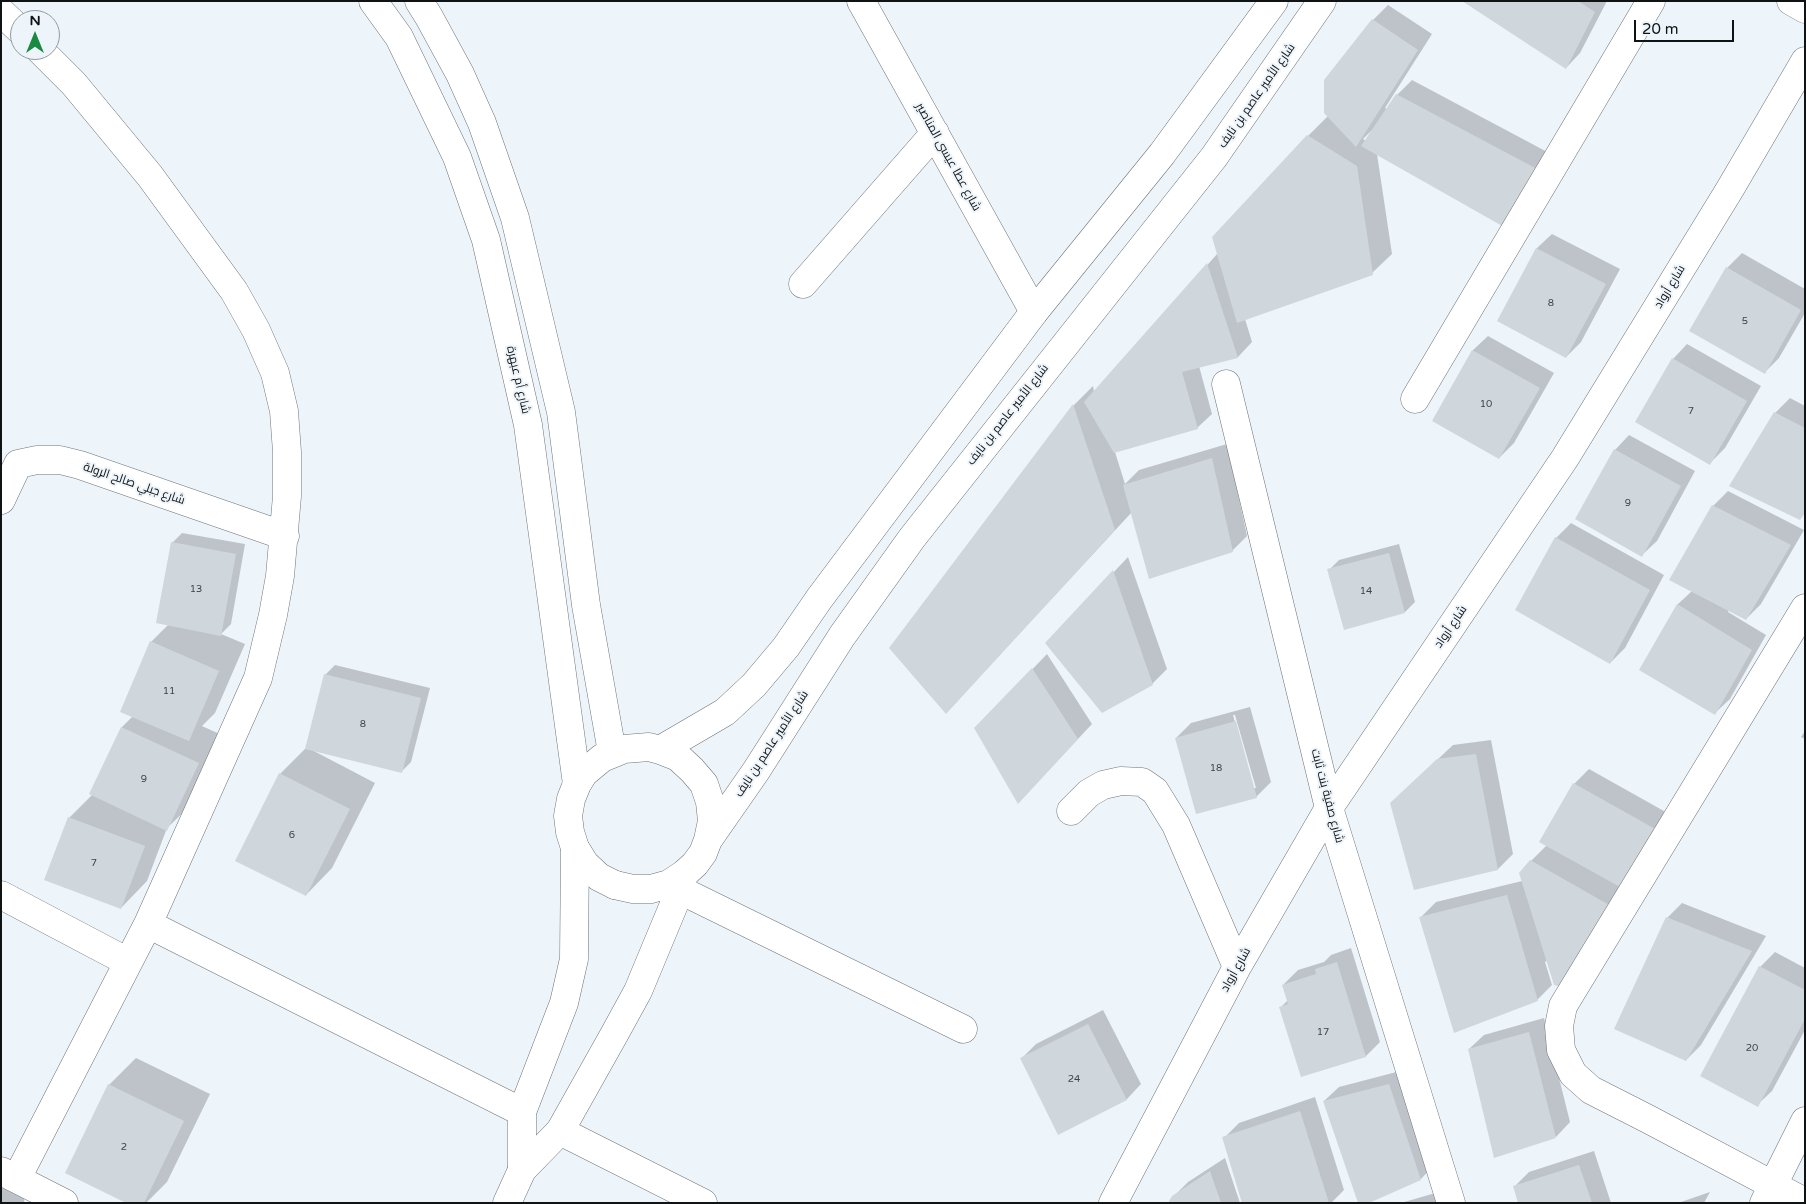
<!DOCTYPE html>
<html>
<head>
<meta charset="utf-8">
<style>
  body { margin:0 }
  #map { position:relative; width:1806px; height:1204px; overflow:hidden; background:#edf4fa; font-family:"Varela Round",sans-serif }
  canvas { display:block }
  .frame { position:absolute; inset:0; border:2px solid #101314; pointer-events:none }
  .north { position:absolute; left:10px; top:10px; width:50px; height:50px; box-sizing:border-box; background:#edf4fa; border:1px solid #959a9e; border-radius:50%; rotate:0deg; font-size:14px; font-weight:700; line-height:20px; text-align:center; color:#101314 }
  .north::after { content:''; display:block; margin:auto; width:18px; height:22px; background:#1a8941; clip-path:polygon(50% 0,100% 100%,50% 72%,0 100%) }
  .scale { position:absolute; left:1634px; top:20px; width:100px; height:22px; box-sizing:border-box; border:2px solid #101314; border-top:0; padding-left:6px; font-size:15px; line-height:18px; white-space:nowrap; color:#101314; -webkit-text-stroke:4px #edf4fa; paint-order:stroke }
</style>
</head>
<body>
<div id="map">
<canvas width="1806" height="1204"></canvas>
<div class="frame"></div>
<div class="north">N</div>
<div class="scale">20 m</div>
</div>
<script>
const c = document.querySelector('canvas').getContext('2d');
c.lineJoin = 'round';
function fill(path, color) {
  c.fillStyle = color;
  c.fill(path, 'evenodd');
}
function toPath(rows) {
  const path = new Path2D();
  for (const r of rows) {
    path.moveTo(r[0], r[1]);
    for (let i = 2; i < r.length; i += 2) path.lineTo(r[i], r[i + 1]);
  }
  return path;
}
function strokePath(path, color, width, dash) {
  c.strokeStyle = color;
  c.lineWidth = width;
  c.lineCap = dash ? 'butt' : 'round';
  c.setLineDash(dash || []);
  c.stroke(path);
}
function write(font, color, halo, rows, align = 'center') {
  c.font = font + ' "Varela Round",Cairo,sans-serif';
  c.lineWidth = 4;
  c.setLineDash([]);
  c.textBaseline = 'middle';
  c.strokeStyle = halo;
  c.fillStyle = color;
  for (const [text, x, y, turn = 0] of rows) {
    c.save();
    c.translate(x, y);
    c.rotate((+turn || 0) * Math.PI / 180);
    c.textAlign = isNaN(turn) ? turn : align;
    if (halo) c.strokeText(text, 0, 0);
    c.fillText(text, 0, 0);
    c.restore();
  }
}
const shadow = toPath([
  [1464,1,1607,1,1580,53,1566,68],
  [1388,5,1432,34,1385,108,1387,109,1397,95,1412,80,1551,154,1518,211,1377,154,1392,254,1372,273,1245,319,1252,342,1238,357,1199,366,1212,414,1197,428,1115,452,1125,484,1139,470,1227,444,1247,536,1232,551,1132,512,946,713,890,648,1074,405,1093,386,1094,392,1218,253,1308,136,1328,116,1373,20],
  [1372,130,1366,141,1363,139],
  [1552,234,1620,269,1581,342,1566,357,1498,321,1537,248],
  [1742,253,1805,289,1805,313,1779,358,1764,373,1727,268],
  [1488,336,1554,373,1514,443,1499,458,1433,420,1473,350],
  [1687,344,1761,386,1725,448,1710,463,1673,359],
  [1790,398,1805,406,1805,513,1775,413],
  [1629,435,1695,471,1657,541,1642,555,1615,450],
  [1728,491,1804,530,1761,604,1746,619,1729,610,1728,612,1766,635,1730,699,1715,713,1640,669,1678,604,1692,591,1671,580,1713,506],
  [1571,523,1664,575,1625,648,1610,663,1556,538],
  [182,533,245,544,231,624,221,634,245,644,215,713,202,726,224,736,193,803,167,828,147,881,121,908,69,818,92,795,90,794,122,727,133,716,151,642,168,625,172,543],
  [1399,544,1415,602,1405,612,1345,628,1329,570,1339,560],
  [1128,557,1167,669,1152,684,1047,643],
  [1047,654,1092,724,1019,802,976,728],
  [335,665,430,688,411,762,401,772,312,750,375,783,332,868,306,895,280,774,306,748,325,675],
  [1250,707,1271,782,1256,797,1176,738,1191,723],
  [1233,715,1235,715,1256,788,1253,788],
  [1805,731,1805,739,1801,737],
  [1491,740,1513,854,1498,869,1415,888,1404,791,1453,745],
  [1589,769,1671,815,1625,891,1545,962,1552,985,1537,1000,1421,917,1436,902,1522,881,1531,861,1547,845,1574,784],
  [1682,903,1766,936,1701,1045,1686,1060,1667,918],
  [1351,948,1380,1042,1366,1056,1281,1007,1288,1000,1283,985,1298,970,1324,962,1331,955],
  [1775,952,1805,968,1805,1030,1772,1091,1757,1105,1760,967],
  [1103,1010,1141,1084,1127,1099,1059,1133,1021,1059,1036,1044],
  [1544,1018,1570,1122,1556,1137,1469,1049,1484,1035],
  [136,1058,210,1094,167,1182,146,1203,128,1203,66,1173,109,1085],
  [1404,1070,1435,1164,1421,1179,1324,1101,1339,1087],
  [1315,1097,1344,1190,1331,1203,1243,1203,1224,1138,1239,1123],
  [1594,1151,1611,1203,1519,1203,1514,1187,1529,1172],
  [1225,1158,1240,1203,1170,1203,1173,1197,1188,1182],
  [1,1164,27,1166,24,1203,1,1203],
  [1442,1191,1446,1203,1401,1203],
  [1710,1192,1704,1203,1678,1203]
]);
const building = toPath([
  [1462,1,1578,1,1595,12,1566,69],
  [1372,19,1418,50,1356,147,1324,113,1324,80],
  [1396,94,1537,169,1504,227,1361,146],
  [1307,135,1357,166,1373,275,1237,323,1212,237],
  [1536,248,1606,284,1566,358,1497,321],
  [1207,263,1238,358,1182,372,1198,429,1114,453,1084,402],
  [1726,267,1801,310,1765,374,1689,331],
  [1472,350,1540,388,1499,459,1432,421],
  [1672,358,1747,401,1710,465,1635,422],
  [1073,404,1115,530,946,714,889,648],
  [1774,412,1805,428,1805,513,1800,520,1729,486],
  [1614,449,1681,486,1642,557,1575,519],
  [1212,458,1233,552,1149,579,1123,485],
  [1712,505,1791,545,1746,620,1669,580],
  [1555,537,1650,590,1610,664,1515,610],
  [171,542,236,554,221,636,156,623],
  [1389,553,1405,613,1344,630,1327,569],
  [1113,570,1153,685,1102,713,1045,643],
  [1677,604,1752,650,1715,715,1639,670],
  [150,641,219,671,189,741,120,712],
  [1032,668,1078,739,1018,804,974,728],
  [324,674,421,698,402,773,305,749],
  [1236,721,1257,798,1196,814,1175,738],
  [121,727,199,763,167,831,89,794],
  [1476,754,1498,870,1414,890,1390,803,1437,759],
  [279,773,350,809,306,896,235,861],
  [1573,783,1657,830,1622,888,1539,842],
  [68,817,145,846,121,909,44,880],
  [1530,860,1611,906,1565,988,1554,985,1519,873],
  [1507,895,1538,1001,1454,1033,1419,917],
  [1666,917,1752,951,1686,1061,1614,1029],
  [1337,962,1366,1057,1301,1077,1279,1007,1288,1004,1282,985,1316,974,1315,969],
  [1759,966,1805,990,1805,1019,1758,1107,1700,1076],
  [1088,1024,1127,1100,1058,1135,1020,1058],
  [1529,1032,1556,1138,1494,1158,1468,1049],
  [108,1084,184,1121,144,1203,126,1203,65,1173],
  [1389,1084,1421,1180,1369,1203,1358,1203,1323,1101],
  [1300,1111,1329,1203,1242,1203,1222,1137],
  [1579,1165,1592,1203,1518,1203,1513,1186],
  [1210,1171,1221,1203,1168,1203,1172,1196]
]);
const minor = toPath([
  [373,1,399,37,457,157,486,240,528,425,577,784],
  [419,1,429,17,460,74,482,123,515,218,561,412,586,605,612,752],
  [861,1,1034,312],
  [1791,1,1805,9],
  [1,12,20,30],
  [803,284,935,133],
  [1226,384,1329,808,1451,1203],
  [1415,399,1651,1],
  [1,500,18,464,37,460,60,460,80,465,285,536],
  [1805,608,1563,1006,1559,1026,1561,1050,1573,1074,1591,1090,1648,1119,1805,1202],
  [1071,811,1089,793,1103,785,1121,781,1142,782,1155,791,1176,825,1237,967],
  [575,848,585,864,599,877,615,885],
  [680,890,963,1029],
  [1,895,128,962],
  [148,924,522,1112],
  [560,1131,703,1203],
  [1,1171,64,1203],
  [17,1178,148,924,258,678,273,615,280,576,287,496,287,452,284,411,275,373,256,330,234,291,150,176,74,84,40,50],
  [507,1203,522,1170],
  [1113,1203,1237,967,1329,808,1565,458,1730,189,1805,61],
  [1764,1203,1805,1121]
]);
const major = toPath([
  [660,750,725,712,754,685,786,647,819,599,1034,312,1162,154,1274,1],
  [708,840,756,771,842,636,912,538,1214,157,1322,1],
  [522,1170,522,1112,564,1003,574,959,575,848,570,832,568,816,571,799,577,784,584,773,602,758,624,749,649,747,660,750,678,757,692,770,704,784,710,802,712,821,708,840,703,853,695,864,684,874,669,884,651,889,633,889,615,885],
  [522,1170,560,1131,615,1033,638,991,680,890,684,874]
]);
const numberNames = [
  ["8",1551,303],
  ["5",1745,321],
  ["10",1486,404],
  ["7",1691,411],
  ["9",1628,503],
  ["13",196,589],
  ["14",1366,591],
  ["11",169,691],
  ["8",363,724],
  ["18",1216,768],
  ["9",144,779],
  ["6",292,835],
  ["7",94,863],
  ["17",1323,1032],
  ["20",1752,1048],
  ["24",1074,1079],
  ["2",124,1147]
];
const streetNames = [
  ["شارع الأمير عاصم بن نايف",1257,96,-55],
  ["شارع عطا عيسى المناصير",948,157,61],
  ["شارع أرواد",1670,287,-59],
  ["شارع أم عبهرة",518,380,77],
  ["شارع الأمير عاصم بن نايف",1008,415,-52],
  ["شارع جبلي صالح الرولة",134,484,19],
  ["شارع أرواد",1451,627,-56],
  ["شارع الأمير عاصم بن نايف",772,744,-57],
  ["شارع صفية بنت ثابت",1327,796,75],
  ["شارع أرواد",1236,970,-61]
];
fill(shadow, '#0003');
fill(building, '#d0d7dc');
strokePath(minor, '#6e7479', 29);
strokePath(major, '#6e7479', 29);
strokePath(minor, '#fff', 28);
strokePath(major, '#fff', 28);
write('10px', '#404446', null, numberNames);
write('12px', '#101314', '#edf4fa', streetNames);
</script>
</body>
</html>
